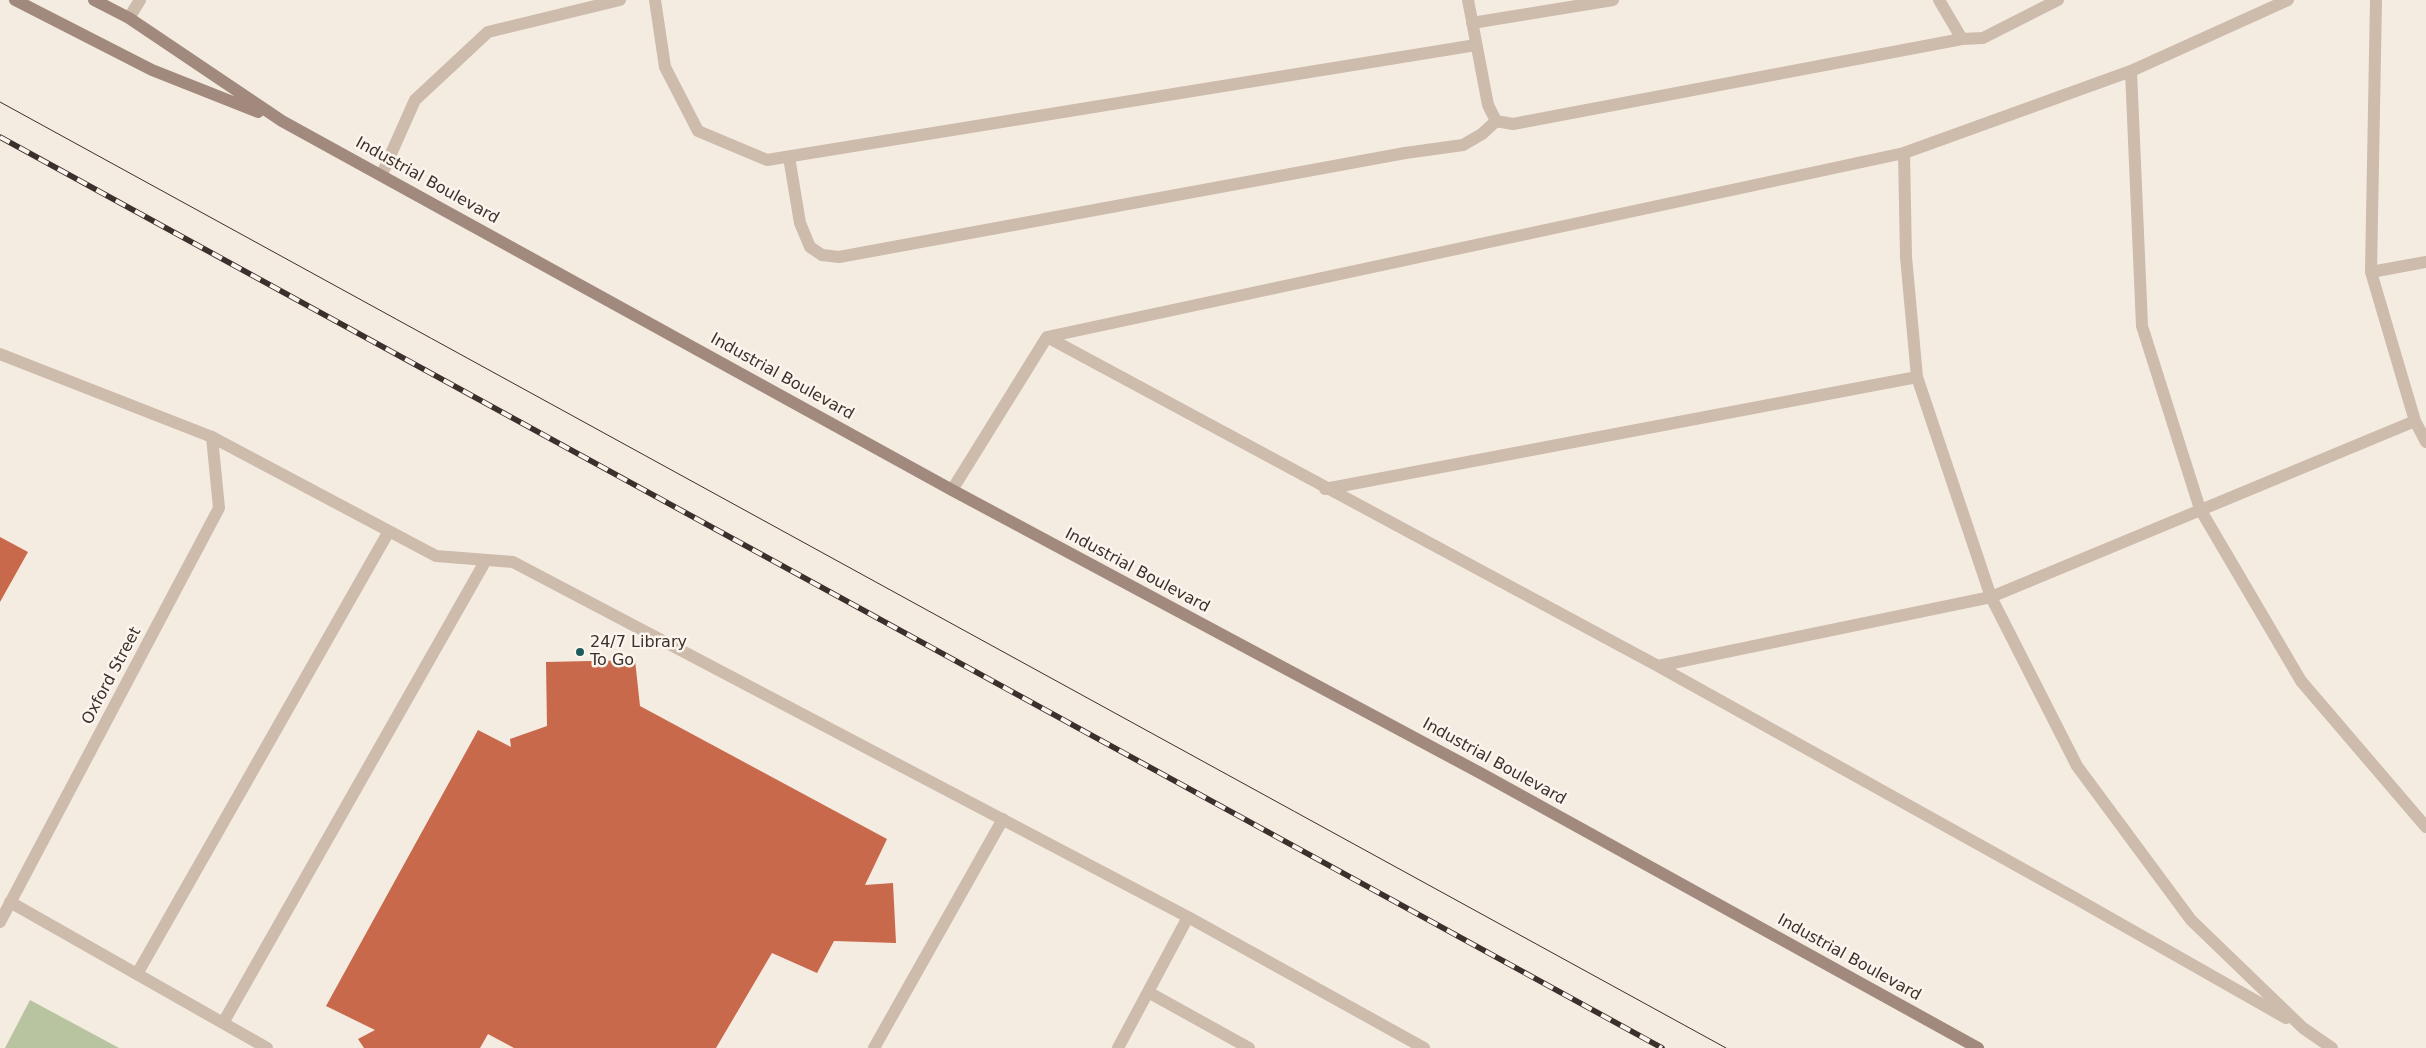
<!DOCTYPE html>
<html>
<head>
<meta charset="utf-8">
<style>
  body { margin:0 }
  canvas { display:block; background:#f4ebe1 }
</style>
</head>
<body>
<canvas width="2426" height="1048"></canvas>
<script>
const c = document.querySelector('canvas').getContext('2d');
c.lineJoin = 'round';
function fill(path, color) {
  c.fillStyle = color;
  c.fill(path, 'evenodd');
}
function toPath(rows) {
  const path = new Path2D();
  for (const r of rows) {
    path.moveTo(r[0], r[1]);
    for (let i = 2; i < r.length; i += 2) path.lineTo(r[i], r[i + 1]);
  }
  return path;
}
function strokePath(path, color, width, dash) {
  c.strokeStyle = color;
  c.lineWidth = width;
  c.lineCap = dash ? 'butt' : 'round';
  c.setLineDash(dash || []);
  c.stroke(path);
}
function write(font, color, halo, rows, align = 'center') {
  c.font = font + ' "DejaVu Sans",sans-serif';
  c.lineWidth = 5;
  c.setLineDash([]);
  c.textBaseline = 'middle';
  c.strokeStyle = halo;
  c.fillStyle = color;
  for (const [text, x, y, turn = 0] of rows) {
    c.save();
    c.translate(x, y);
    c.rotate((+turn || 0) * Math.PI / 180);
    c.textAlign = isNaN(turn) ? turn : align;
    if (halo) c.strokeText(text, 0, 0);
    c.fillText(text, 0, 0);
    c.restore();
  }
}
const green = toPath([
  [30,1000,119,1048,5,1048]
]);
const building = toPath([
  [0,537,28,552,0,602],
  [635,660,640,706,887,839,865,885,893,883,896,943,834,941,817,973,772,953,716,1048,514,1048,488,1034,480,1048,364,1048,358,1039,375,1030,326,1006,478,730,511,747,510,739,547,726,546,662]
]);
const service = toPath([
  [655,0,665,67,698,131,767,160,1476,45],
  [1468,0,1488,105,1496,121,1513,124,1962,39],
  [1939,0,1962,39,1983,38,2058,0],
  [129,18,140,0],
  [1472,23,1613,0],
  [789,157,800,223,810,247,822,255,839,257,1405,153,1463,145,1482,134,1496,121],
  [382,174,415,100,488,32,620,0],
  [0,354,212,437,436,556,513,562,1188,917],
  [10,902,267,1048],
  [137,974,389,531],
  [1148,992,1249,1048],
  [223,1023,486,560],
  [874,1048,1003,819],
  [1118,1048,1188,917,1424,1048]
]);
const minor = toPath([
  [2376,0,2371,272,2415,421,2426,442],
  [2131,71,2142,326,2200,509,2301,681,2426,827],
  [1904,153,1906,257,1917,377,1991,597,2077,766,2191,920,2303,1028,2332,1048],
  [2371,272,2426,262],
  [1047,337,1658,666,1991,597,2415,421],
  [1325,489,1917,377],
  [952,490,1047,337,1904,153,2131,71,2288,0],
  [1658,666,2075,898,2286,1018]
]);
const tertiary = toPath([
  [0,922,219,508,212,437]
]);
const secondary = toPath([
  [15,0,152,70,258,112],
  [94,0,129,18,282,121,952,490,1484,775,1978,1048]
]);
const tram = toPath([
  [0,102,1726,1048]
]);
const rail = toPath([
  [0,137,1662,1048]
]);
const markers = [
  [580,652,5,"#1f5a5e"]
];
const streetNames = [
  ["Industrial Boulevard",427,181,29],
  ["Industrial Boulevard",782,377,29],
  ["Industrial Boulevard",1137,571,28],
  ["Oxford Street",112,676,-62],
  ["Industrial Boulevard",1494,762,29],
  ["Industrial Boulevard",1849,958,29]
];
const poiNames = [
  ["24/7 Library",590,643],
  ["To Go",590,661]
];
fill(green, '#b8c4a0');
fill(building, '#c8694b');
strokePath(service, '#cdbbac', 12);
strokePath(minor, '#cdbbac', 12);
strokePath(tertiary, '#cdbbac', 12);
strokePath(secondary, '#a18a7d', 12);
strokePath(tram, '#3b302b', 1);
strokePath(rail, '#3b302b', 5.5);
strokePath(rail, '#fbf5ee', 4, [11]);
for (const [x, y, r, color] of markers) {
  const dot = new Path2D();
  dot.arc(x, y, r, 0, 2 * Math.PI);
  c.fillStyle = color;
  c.fill(dot);
  strokePath(dot, '#fbf5ee', 2);
}
write('16px', '#3b302b', '#fbf5ee', streetNames);
write('16px', '#3b302b', '#fbf5ee', poiNames, 'left');
</script>
</body>
</html>
